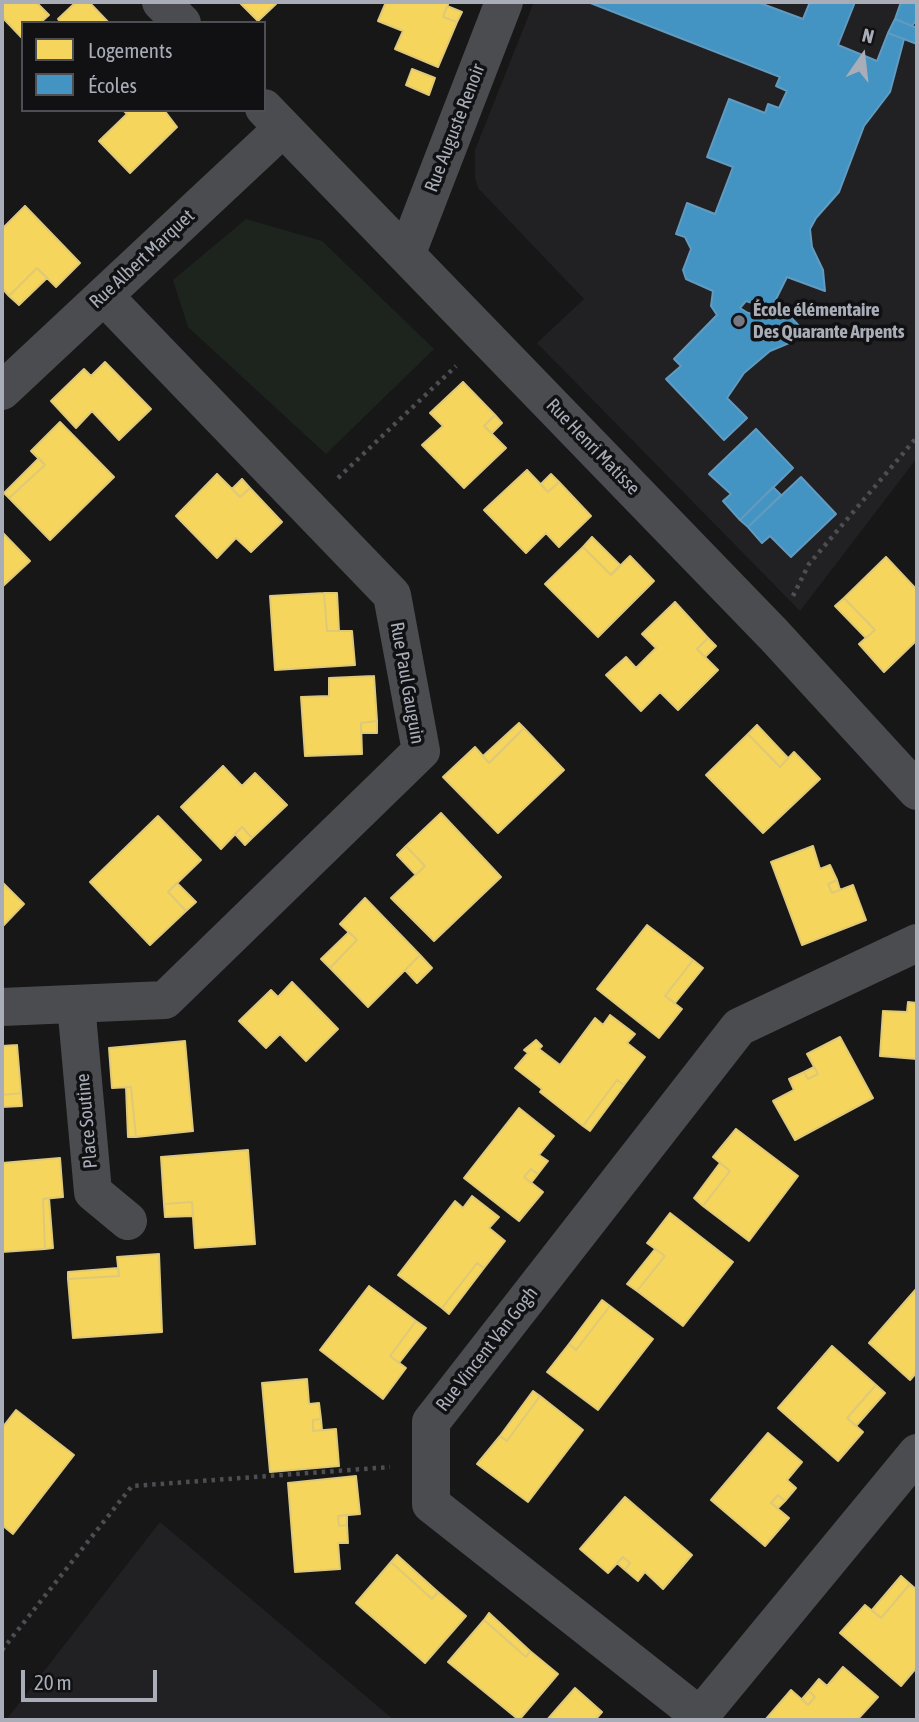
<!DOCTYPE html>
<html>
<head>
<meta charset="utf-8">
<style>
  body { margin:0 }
  #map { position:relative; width:919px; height:1722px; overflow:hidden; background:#171717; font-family:"Asap Condensed",sans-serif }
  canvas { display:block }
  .frame { position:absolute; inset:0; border:4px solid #a8adb8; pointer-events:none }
  .legend { position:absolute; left:21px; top:21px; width:245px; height:91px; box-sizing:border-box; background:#111113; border:2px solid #4d4f55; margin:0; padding:9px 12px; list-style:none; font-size:21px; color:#a8adb8 }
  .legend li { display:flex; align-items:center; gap:14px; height:35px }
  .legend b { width:35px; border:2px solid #4d4f55 }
  .north { position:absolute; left:828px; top:21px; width:70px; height:70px; -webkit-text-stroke:5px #111113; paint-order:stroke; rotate:14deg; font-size:19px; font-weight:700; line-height:28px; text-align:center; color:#a8adb8 }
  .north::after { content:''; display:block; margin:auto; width:24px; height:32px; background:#a8adb8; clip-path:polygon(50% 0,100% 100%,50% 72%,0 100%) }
  .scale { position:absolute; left:21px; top:1670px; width:136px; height:32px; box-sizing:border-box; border:4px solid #a8adb8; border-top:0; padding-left:9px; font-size:21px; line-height:24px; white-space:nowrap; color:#a8adb8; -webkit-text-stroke:5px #111113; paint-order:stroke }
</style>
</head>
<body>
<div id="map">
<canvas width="919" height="1722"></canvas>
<div class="frame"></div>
<ul class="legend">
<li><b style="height:19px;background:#f6d55c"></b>Logements</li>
<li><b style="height:19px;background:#4393c3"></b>Écoles</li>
</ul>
<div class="north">N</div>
<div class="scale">20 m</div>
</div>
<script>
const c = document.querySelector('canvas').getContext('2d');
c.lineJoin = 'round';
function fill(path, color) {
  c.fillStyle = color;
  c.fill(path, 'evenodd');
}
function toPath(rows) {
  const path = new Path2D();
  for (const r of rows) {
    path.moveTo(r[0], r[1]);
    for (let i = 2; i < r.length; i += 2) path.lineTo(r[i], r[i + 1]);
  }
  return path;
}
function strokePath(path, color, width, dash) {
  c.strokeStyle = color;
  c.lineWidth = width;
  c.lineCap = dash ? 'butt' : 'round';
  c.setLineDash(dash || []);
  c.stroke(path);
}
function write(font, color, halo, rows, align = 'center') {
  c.font = font + ' "Asap Condensed",sans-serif';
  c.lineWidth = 7;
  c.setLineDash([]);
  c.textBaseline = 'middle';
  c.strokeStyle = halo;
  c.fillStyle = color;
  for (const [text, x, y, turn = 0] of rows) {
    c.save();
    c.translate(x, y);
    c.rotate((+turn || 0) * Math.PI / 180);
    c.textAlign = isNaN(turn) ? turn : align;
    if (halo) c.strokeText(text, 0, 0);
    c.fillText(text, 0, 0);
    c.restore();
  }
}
const built = toPath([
  [534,2,917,2,917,458,800,611,537,343,584,299,478,188,475,178,475,150],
  [160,1522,394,1720,6,1720]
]);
const green = toPath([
  [246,219,322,241,434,349,326,454,188,327,173,280]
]);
const homes = toPath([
  [2,2,36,2,49,15,40,23,23,23,22,38,2,17,2,2],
  [76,2,89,2,109,23,61,23,58,19,76,2],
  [239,2,278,2,258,21,239,2],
  [386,2,449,2,443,17,457,22,438,67,395,49,403,31,378,21,386,2],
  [447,6,462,12,457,22,443,17,447,6],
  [412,69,435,78,429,95,406,85,412,69],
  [123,110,164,110,177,127,130,173,99,141,127,114,123,110],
  [25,206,80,263,56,287,37,268,9,296,2,288,2,229,25,206],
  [37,268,47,278,19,305,9,296,37,268],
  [105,362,151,409,119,440,92,411,76,428,51,401,84,369,91,376,105,362],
  [463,382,495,415,484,426,506,448,464,488,422,445,443,426,430,413,463,382],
  [495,415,502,423,492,433,484,426,495,415],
  [60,422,114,477,50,540,9,498,45,465,31,451,60,422],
  [39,458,45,465,9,498,4,493,39,458],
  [527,470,548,492,559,482,591,516,559,547,546,533,526,553,484,510,527,470],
  [217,474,240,497,250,488,282,522,251,552,236,538,217,558,176,516,217,474],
  [551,474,559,482,548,492,541,484,551,474],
  [242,479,250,488,240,497,232,489,242,479],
  [2,532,30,561,2,587,2,532],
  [592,537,620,565,611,575,583,547,592,537],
  [583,547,611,575,630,556,654,581,598,637,545,584,583,547],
  [886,557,917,590,917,640,884,672,859,644,875,630,844,598,886,557],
  [324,593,327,631,352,631,355,665,275,670,270,596,324,593],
  [324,593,337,593,339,631,327,631,324,593],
  [844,598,875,630,866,638,835,606,844,598],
  [675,602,708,638,697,649,718,670,678,710,660,692,641,711,606,675,626,657,636,668,656,648,642,634,675,602],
  [708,638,716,646,705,657,697,649,708,638],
  [374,676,377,721,361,723,362,754,305,756,301,697,329,696,329,678,374,676],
  [377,721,377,733,361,733,361,723,377,721],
  [519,723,524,728,489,763,483,756,519,723],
  [757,725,788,758,780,767,748,734,757,725],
  [524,728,564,770,498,833,443,777,475,747,489,763,524,728],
  [748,734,780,767,794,752,820,779,763,833,706,775,748,734],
  [223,766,242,786,255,773,287,805,252,838,242,827,221,849,181,807,223,766],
  [441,813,501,877,434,941,391,898,425,866,406,846,441,813],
  [158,816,201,860,168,892,186,911,150,945,90,882,158,816],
  [242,827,252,838,245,845,235,834,242,827],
  [406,846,425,866,416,875,397,855,406,846],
  [813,846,820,869,830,865,837,880,828,884,832,893,853,885,866,920,802,945,771,862,813,846],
  [837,880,840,890,832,893,828,884,837,880],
  [2,882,24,904,2,927,2,882],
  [177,883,196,902,186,911,168,892,177,883],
  [365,898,420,955,368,1007,330,968,357,940,340,924,365,898],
  [647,925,693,960,665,996,682,1009,659,1038,597,989,647,925],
  [349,932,357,940,330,968,321,959,349,932],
  [420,955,432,968,417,983,405,970,420,955],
  [693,960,703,968,675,1003,665,996,693,960],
  [292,982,338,1029,306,1061,280,1034,266,1048,239,1021,271,990,278,997,292,982],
  [908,1002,917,1003,917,1059,880,1056,883,1011,907,1012,908,1002],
  [610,1015,635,1034,627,1043,645,1057,624,1085,617,1080,583,1126,540,1092,542,1089,515,1068,528,1053,524,1050,536,1040,542,1046,539,1049,560,1065,595,1018,603,1025,610,1015],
  [840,1037,873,1098,795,1140,773,1101,794,1090,789,1079,804,1072,808,1079,818,1074,807,1054,840,1037],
  [185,1041,193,1131,136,1137,131,1087,112,1088,109,1048,185,1041],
  [17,1045,21,1093,2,1095,2,1046,17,1045],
  [814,1067,818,1074,808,1079,804,1072,814,1067],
  [617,1080,624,1085,590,1131,583,1126,617,1080],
  [126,1087,131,1087,136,1137,128,1137,126,1087],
  [21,1093,22,1106,2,1107,2,1095,21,1093],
  [519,1108,554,1136,539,1155,548,1161,538,1174,531,1169,524,1177,543,1192,519,1221,464,1178,519,1108],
  [736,1129,798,1176,749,1241,703,1206,730,1171,713,1157,736,1129],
  [248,1150,255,1244,195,1248,192,1202,164,1204,161,1157,248,1150],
  [60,1158,63,1197,43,1199,45,1249,2,1252,2,1163,60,1158],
  [720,1163,730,1171,703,1206,694,1198,720,1163],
  [531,1169,538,1174,531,1183,524,1177,531,1169],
  [472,1196,499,1217,489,1228,505,1241,484,1268,477,1263,442,1308,398,1275,455,1201,463,1208,472,1196],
  [49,1198,53,1248,45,1249,43,1199,49,1198],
  [192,1202,193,1216,165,1217,164,1204,192,1202],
  [670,1213,733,1262,683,1326,637,1291,665,1256,647,1243,670,1213],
  [655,1249,665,1256,637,1291,627,1284,655,1249],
  [159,1254,162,1332,73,1338,68,1279,119,1276,117,1257,159,1254],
  [477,1263,484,1268,449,1314,442,1308,477,1263],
  [118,1268,119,1276,68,1279,68,1272,118,1268],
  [369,1286,416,1321,390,1356,406,1368,383,1399,320,1350,369,1286],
  [917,1288,917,1372,910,1380,869,1343,917,1288],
  [602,1300,610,1306,576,1350,569,1344,602,1300],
  [610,1306,653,1339,598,1410,547,1372,569,1344,576,1350,610,1306],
  [416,1321,426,1328,399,1363,390,1356,416,1321],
  [832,1346,876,1385,847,1418,863,1432,838,1461,778,1408,832,1346],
  [307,1379,309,1404,319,1403,321,1419,313,1420,313,1431,336,1429,339,1466,270,1472,262,1383,307,1379],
  [876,1385,885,1393,856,1426,847,1418,876,1385],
  [533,1391,540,1396,507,1441,500,1436,533,1391],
  [540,1396,583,1430,528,1502,477,1464,500,1436,507,1441,540,1396],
  [16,1410,74,1455,13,1534,2,1525,2,1428,16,1410],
  [321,1419,322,1430,313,1431,313,1420,321,1419],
  [768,1433,802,1462,787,1480,796,1488,785,1501,778,1495,771,1503,789,1518,765,1546,711,1500,768,1433],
  [356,1476,360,1514,338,1516,339,1526,347,1525,348,1543,338,1543,340,1569,295,1572,288,1483,356,1476],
  [778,1495,785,1501,778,1508,771,1503,778,1495],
  [625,1497,692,1555,663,1589,645,1572,638,1581,625,1570,630,1563,623,1557,608,1573,580,1549,625,1497],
  [347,1515,347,1525,339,1526,338,1516,347,1515],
  [397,1555,438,1592,432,1599,391,1562,397,1555],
  [623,1557,630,1563,625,1570,617,1563,623,1557],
  [391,1562,432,1599,438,1592,466,1616,425,1663,356,1603,391,1562],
  [901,1576,910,1584,881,1618,872,1610,901,1576],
  [910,1584,917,1590,917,1667,901,1686,840,1633,865,1605,881,1618,910,1584],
  [489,1613,530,1651,526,1657,484,1620,489,1613],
  [484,1620,526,1657,530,1651,558,1674,519,1720,448,1662,484,1620],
  [843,1667,878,1697,857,1720,766,1719,791,1690,808,1705,815,1697,809,1691,819,1679,827,1686,843,1667],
  [575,1688,602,1712,595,1720,547,1720,575,1688],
  [809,1691,815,1697,808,1705,802,1699,809,1691]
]);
const schools = toPath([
  [588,2,757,2,803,19,810,2,855,2,838,45,877,61,888,33,904,39,890,92,864,126,839,192,816,218,810,229,812,247,823,270,825,291,787,277,774,303,761,306,746,301,740,308,748,313,764,316,782,308,805,332,794,341,770,351,744,373,727,398,747,418,724,440,666,379,681,366,674,359,717,315,711,306,713,291,686,279,683,270,691,249,685,237,676,234,687,203,715,214,733,167,707,157,729,99,765,113,768,104,779,108,787,91,776,86,780,77,588,2],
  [901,2,917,2,917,19,912,26,895,19,901,2],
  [895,19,917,28,917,44,888,33,895,19],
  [756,429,793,468,740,520,723,501,731,494,709,474,756,429],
  [801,477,836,514,791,557,770,536,762,543,748,527,801,477],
  [773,487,781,495,748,527,740,520,773,487]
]);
const path = toPath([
  [338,478,456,366],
  [793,596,809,564,917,437],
  [2,1650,132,1486,390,1467]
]);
const minor = toPath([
  [161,2,182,23],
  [264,108,774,635,917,791],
  [407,253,504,2],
  [2,391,283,128],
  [917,943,739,1027,431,1422,431,1504,700,1716,917,1453],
  [76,1004,93,1192,128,1221],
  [2,1007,165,1000,421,751,392,595,104,296]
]);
const markers = [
  [739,321,7,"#757880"]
];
const streetNames = [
  ["Rue Auguste Renoir",455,128,-69],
  ["Rue Albert Marquet",142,259,-43],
  ["Rue Henri Matisse",593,447,46],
  ["Rue Paul Gauguin",407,683,80],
  ["Place Soutine",87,1121,-95],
  ["Rue Vincent Van Gogh",487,1349,-52]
];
const poiNames = [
  ["École élémentaire",753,310],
  ["Des Quarante Arpents",753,332]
];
fill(built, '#212123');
fill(green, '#1d241e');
fill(homes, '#f6d55c');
strokePath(homes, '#dfc978', 2);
fill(schools, '#4393c3');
strokePath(schools, '#619bc0', 2);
strokePath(path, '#4d4e52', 4.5, [3.5, 5]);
strokePath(minor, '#4b4c50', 38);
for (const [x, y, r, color] of markers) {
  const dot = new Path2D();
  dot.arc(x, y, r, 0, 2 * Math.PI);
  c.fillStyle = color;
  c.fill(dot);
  strokePath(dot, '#111113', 2.5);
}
write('19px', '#a8adb8', '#111113', streetNames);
write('bold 19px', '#a8adb8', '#111113', poiNames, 'left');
</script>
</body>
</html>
